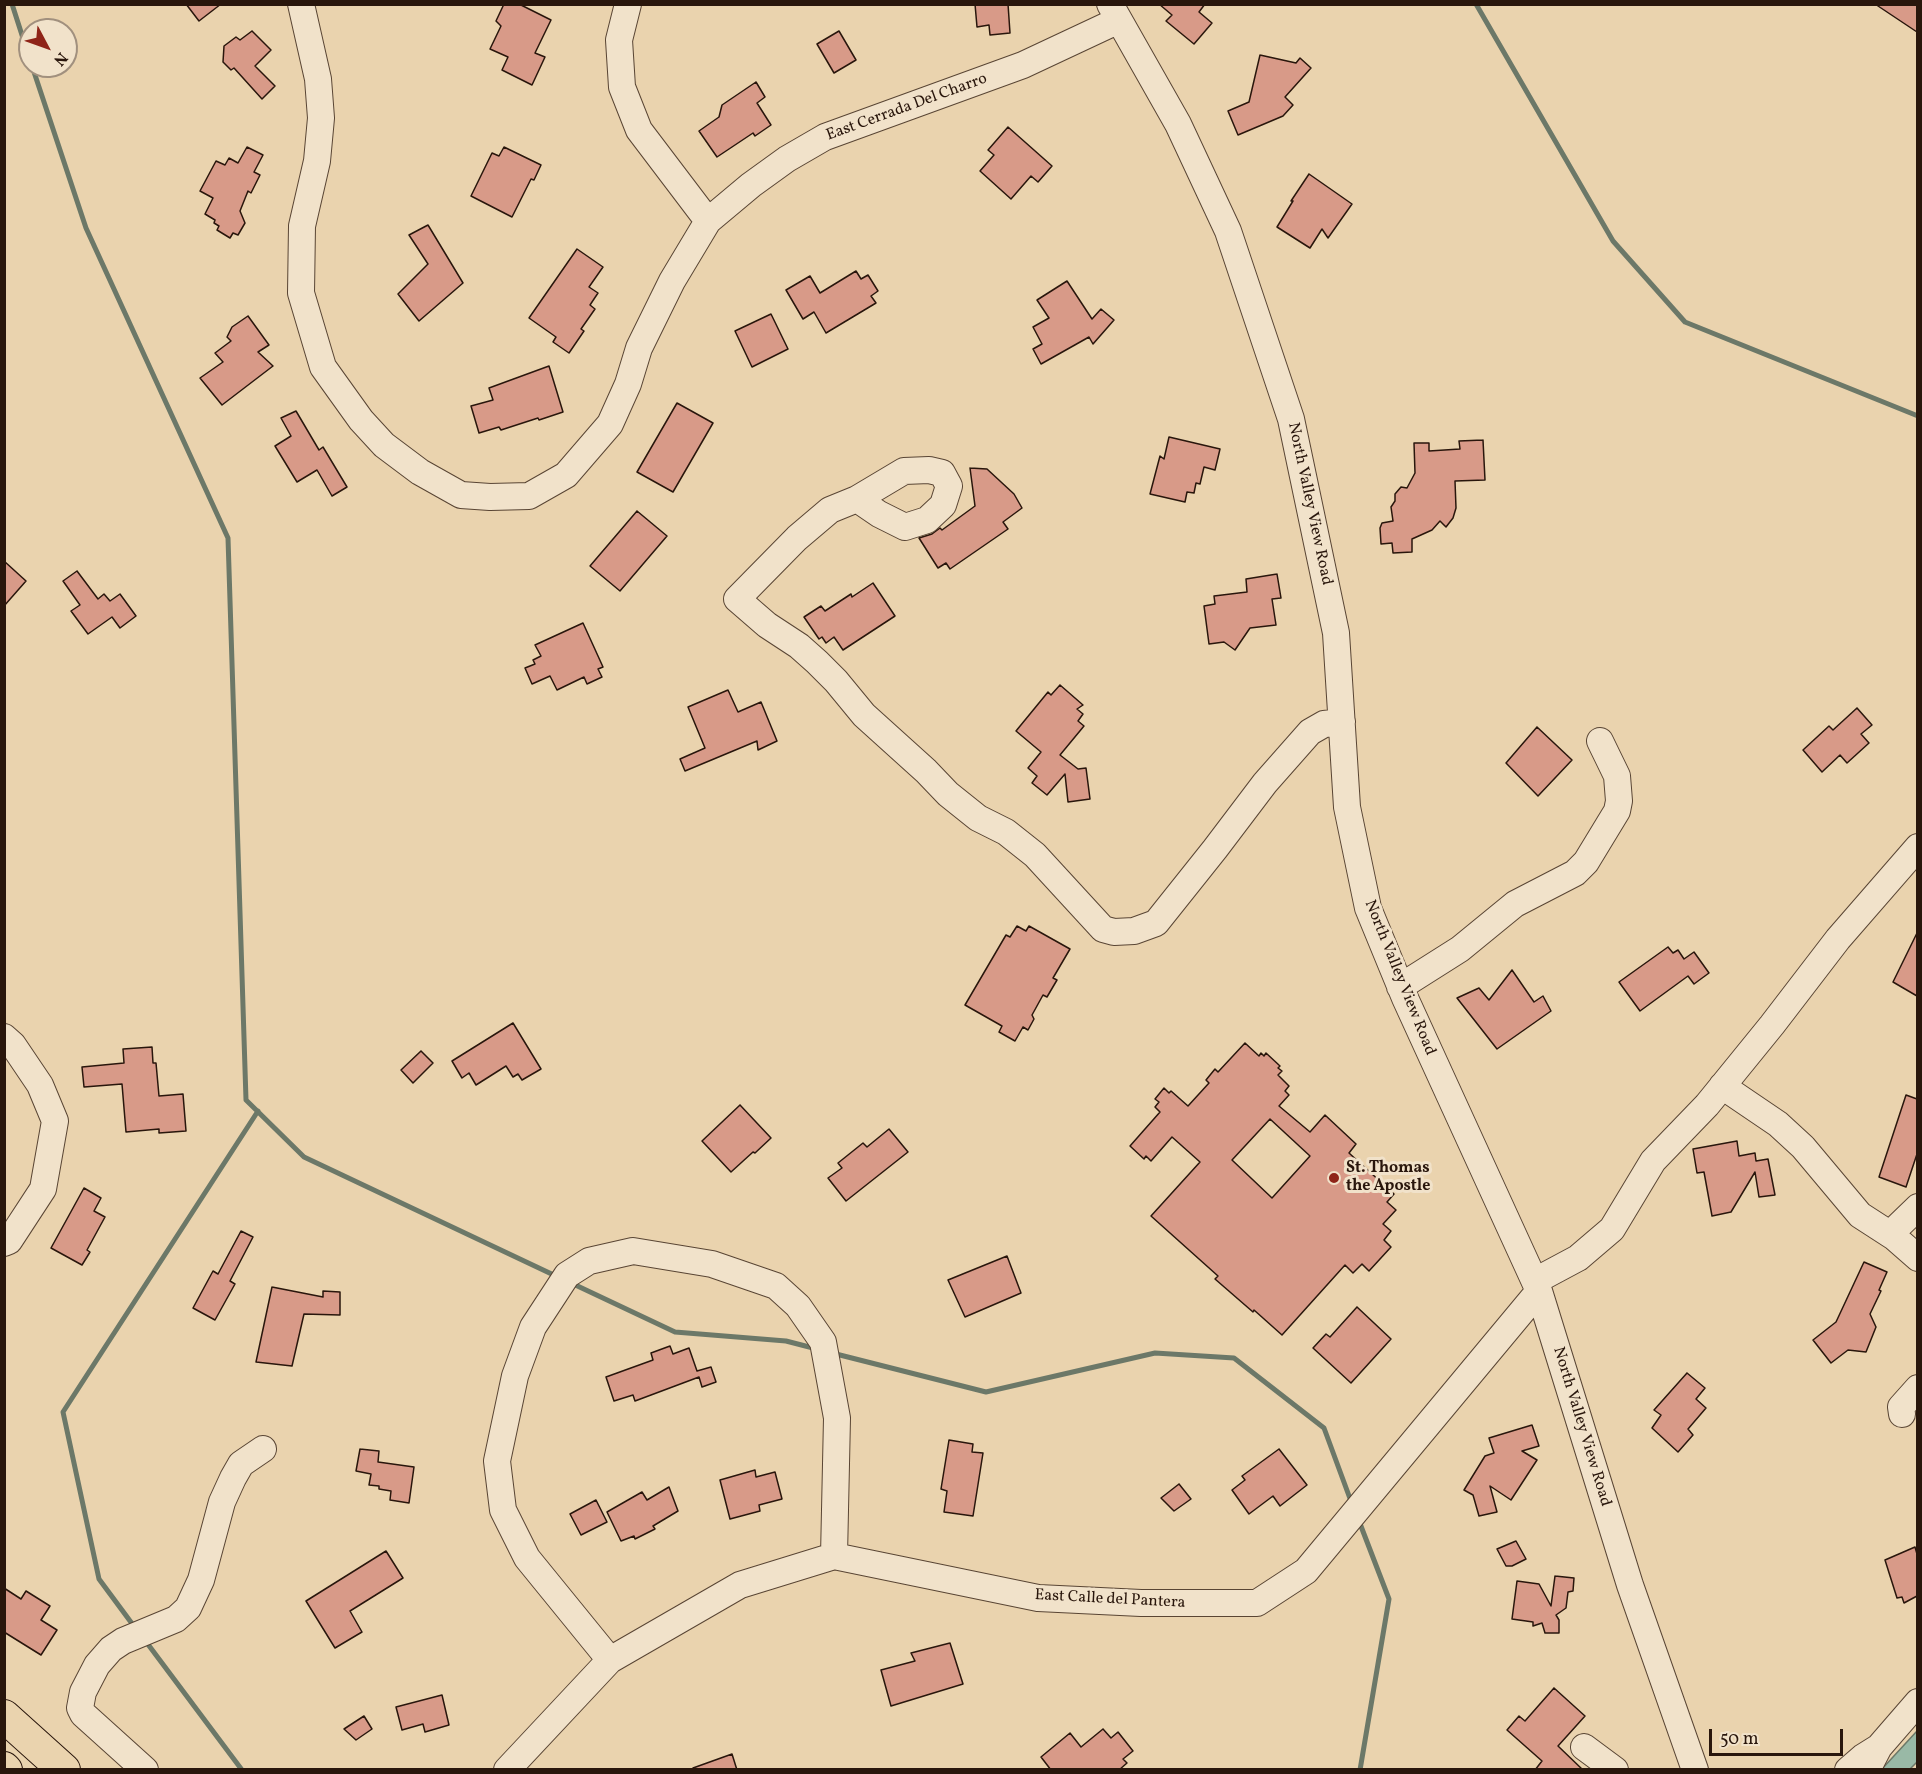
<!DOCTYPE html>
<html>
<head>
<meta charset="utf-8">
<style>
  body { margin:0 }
  #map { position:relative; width:1922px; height:1774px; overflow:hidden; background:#ead3ae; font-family:Vollkorn,serif }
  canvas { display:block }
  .frame { position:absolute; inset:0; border:6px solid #29160c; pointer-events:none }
  .north { position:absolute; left:18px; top:18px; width:60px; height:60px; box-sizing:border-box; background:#f1e2ca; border:2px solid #a1907e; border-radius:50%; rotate:131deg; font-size:16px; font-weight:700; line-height:24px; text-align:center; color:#29160c }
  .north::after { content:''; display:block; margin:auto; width:21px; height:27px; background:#8f2418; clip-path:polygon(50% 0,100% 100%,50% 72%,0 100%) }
  .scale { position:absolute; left:1709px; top:1729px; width:134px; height:27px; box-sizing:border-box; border:3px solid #29160c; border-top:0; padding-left:8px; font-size:18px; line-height:21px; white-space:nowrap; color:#29160c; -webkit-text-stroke:4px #f1e2ca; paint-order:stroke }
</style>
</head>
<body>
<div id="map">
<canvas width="1922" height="1774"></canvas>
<div class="frame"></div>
<div class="north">N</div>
<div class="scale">50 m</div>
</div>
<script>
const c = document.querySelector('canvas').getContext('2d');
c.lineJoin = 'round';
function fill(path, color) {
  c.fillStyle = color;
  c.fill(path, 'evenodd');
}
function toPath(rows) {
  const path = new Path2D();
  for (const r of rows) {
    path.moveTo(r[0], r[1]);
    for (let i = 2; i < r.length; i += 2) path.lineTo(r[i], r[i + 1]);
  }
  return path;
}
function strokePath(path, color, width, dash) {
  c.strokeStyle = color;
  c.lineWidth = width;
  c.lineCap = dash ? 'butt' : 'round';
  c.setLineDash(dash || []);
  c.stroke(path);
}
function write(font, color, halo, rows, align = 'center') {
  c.font = font + ' Vollkorn,serif';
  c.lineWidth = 6;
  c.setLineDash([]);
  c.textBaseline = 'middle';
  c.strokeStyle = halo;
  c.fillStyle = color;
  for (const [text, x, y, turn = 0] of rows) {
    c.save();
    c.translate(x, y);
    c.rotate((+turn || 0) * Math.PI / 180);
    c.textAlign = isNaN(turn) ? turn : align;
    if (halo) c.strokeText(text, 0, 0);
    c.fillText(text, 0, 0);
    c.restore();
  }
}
const water = toPath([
  [1917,1731,1917,1762,1910,1769,1881,1770,1917,1731]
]);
const stream = toPath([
  [12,4,30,60],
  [1476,4,1613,241,1685,322,1918,416],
  [32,66,86,228,228,538,246,1100,304,1157,558,1277],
  [569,1282,675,1332,786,1341,817,1349],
  [832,1353,986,1392,1155,1353,1234,1358,1324,1428,1352,1504],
  [1359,1521,1389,1599,1360,1770],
  [136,1629,99,1579,63,1412,258,1111],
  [144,1639,242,1770]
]);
const building = toPath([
  [186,4,221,4,199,21,186,4],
  [504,4,519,4,551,20,535,53,545,57,532,85,502,70,508,57,490,49,501,26,496,21,504,4],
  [975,4,1008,4,1010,33,990,35,989,25,977,27,975,4],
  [1159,4,1205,4,1199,12,1212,23,1194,44,1166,21,1172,15,1159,4],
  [1875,4,1917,4,1917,32,1875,4],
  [252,31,271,50,255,66,275,86,262,99,234,68,231,70,223,62,224,46,236,37,240,40,252,31],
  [839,31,856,60,834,73,817,44,839,31],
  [1260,55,1296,63,1300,58,1311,68,1285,97,1293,105,1283,116,1238,135,1228,111,1249,102,1260,55],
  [756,82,765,97,757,103,771,125,755,136,753,133,717,157,699,131,719,117,722,105,756,82],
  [1008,127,1052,166,1038,182,1031,176,1011,199,980,171,994,155,988,150,1008,127],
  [247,147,263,155,254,172,260,175,251,193,248,191,240,211,245,223,238,235,233,233,230,238,217,230,219,226,214,223,215,220,205,214,213,198,200,191,216,161,225,165,229,158,238,163,247,147],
  [504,147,541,165,534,180,531,179,512,217,471,196,492,153,499,156,504,147],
  [1309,174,1352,204,1328,238,1322,229,1310,248,1277,227,1293,201,1291,201,1309,174],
  [428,225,463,283,419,321,398,294,428,264,409,235,428,225],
  [577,249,603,267,589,287,598,293,590,305,595,309,581,329,584,331,569,353,553,342,556,337,529,318,577,249],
  [856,271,861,279,868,275,878,291,871,296,876,303,826,333,814,312,803,319,786,290,810,276,820,293,856,271],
  [1067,281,1092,319,1101,309,1114,320,1093,344,1089,337,1041,364,1033,349,1042,344,1033,327,1049,318,1037,300,1067,281],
  [771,314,788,349,752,367,735,331,771,314],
  [248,316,269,345,258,352,273,366,222,405,200,378,223,362,215,353,231,341,227,337,232,327,248,316],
  [549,366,563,412,539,420,538,418,501,430,499,427,479,433,471,406,493,400,489,388,549,366],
  [677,403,713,423,673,492,637,472,677,403],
  [296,411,319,450,323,447,347,487,332,496,317,470,297,482,275,446,291,436,281,418,296,411],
  [1169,437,1220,449,1215,470,1204,467,1200,484,1196,483,1194,493,1187,492,1185,502,1150,494,1160,456,1164,459,1169,437],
  [1483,440,1485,480,1455,481,1456,508,1453,518,1446,527,1440,521,1432,530,1412,539,1412,552,1393,553,1392,543,1381,544,1380,528,1382,523,1393,521,1391,507,1395,501,1395,494,1401,487,1407,488,1415,473,1414,443,1429,443,1429,451,1460,449,1459,441,1483,440],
  [970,468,987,469,1014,494,1022,508,1003,522,1008,529,950,569,946,563,938,568,919,538,932,534,940,528,942,530,975,506,970,468],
  [637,511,667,536,620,591,590,566,637,511],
  [4,561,26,581,4,606,4,561],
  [77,571,98,599,104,594,110,601,120,594,136,616,120,628,112,617,88,634,71,611,80,605,63,581,77,571],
  [1277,574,1281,598,1272,599,1276,625,1250,628,1235,650,1224,642,1209,644,1204,606,1215,604,1214,596,1247,592,1246,579,1277,574],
  [873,583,895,616,843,650,834,637,826,643,822,637,819,639,804,617,821,606,825,611,851,594,852,597,873,583],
  [583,623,603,667,598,669,602,677,587,684,584,677,557,690,550,676,532,684,525,668,535,664,533,660,541,656,535,645,583,623],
  [1060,685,1083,705,1077,709,1083,714,1078,721,1084,726,1060,755,1078,769,1086,768,1090,799,1068,802,1065,774,1047,795,1032,783,1037,776,1028,768,1041,752,1016,731,1048,692,1051,695,1060,685],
  [728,690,738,712,761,702,777,741,758,750,757,741,685,771,680,759,705,748,688,707,728,690],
  [1857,708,1872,725,1861,734,1869,743,1847,763,1840,755,1822,772,1803,750,1829,726,1833,730,1857,708],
  [1537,727,1572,760,1538,796,1506,763,1537,727],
  [1017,926,1026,931,1029,926,1070,949,1053,978,1057,980,1047,997,1043,995,1032,1015,1034,1019,1028,1030,1023,1027,1015,1041,999,1032,1002,1026,965,1005,1006,935,1010,937,1017,926],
  [1917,933,1917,996,1893,982,1917,933],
  [1668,947,1673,953,1678,950,1684,959,1694,952,1709,973,1694,984,1688,976,1640,1011,1619,982,1668,947],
  [1512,970,1534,1002,1543,996,1551,1011,1497,1049,1457,998,1479,988,1489,1000,1512,970],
  [513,1023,541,1069,522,1080,518,1074,513,1077,506,1066,476,1085,469,1073,462,1078,452,1061,513,1023],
  [1245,1043,1259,1056,1261,1053,1264,1056,1266,1053,1280,1066,1278,1068,1282,1071,1278,1075,1289,1086,1285,1091,1289,1095,1279,1106,1310,1132,1325,1115,1356,1144,1349,1153,1394,1194,1387,1202,1396,1210,1383,1224,1391,1231,1384,1240,1391,1247,1369,1271,1362,1264,1353,1273,1345,1265,1282,1335,1254,1310,1253,1312,1215,1279,1218,1276,1151,1216,1200,1162,1172,1137,1151,1161,1146,1156,1144,1159,1130,1146,1160,1112,1155,1107,1159,1102,1155,1099,1164,1088,1169,1093,1171,1091,1188,1106,1209,1083,1206,1080,1215,1069,1218,1072,1245,1043],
  [1270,1119,1310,1156,1272,1198,1232,1160,1270,1119],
  [152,1047,153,1063,156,1063,159,1096,183,1094,186,1131,159,1133,159,1129,126,1132,122,1084,84,1087,82,1067,124,1063,123,1049,152,1047],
  [421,1051,433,1063,413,1083,401,1070,421,1051],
  [1906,1095,1917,1099,1917,1154,1906,1187,1879,1177,1906,1095],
  [740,1105,771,1138,755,1153,753,1152,731,1172,702,1141,740,1105],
  [889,1129,908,1152,846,1201,828,1178,842,1168,838,1163,863,1143,867,1147,889,1129],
  [1737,1141,1739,1156,1755,1153,1756,1161,1768,1159,1775,1195,1759,1197,1755,1172,1731,1212,1712,1216,1704,1172,1697,1173,1693,1149,1737,1141],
  [84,1188,101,1198,94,1211,105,1217,87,1250,90,1252,82,1265,51,1248,84,1188],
  [241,1231,253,1237,230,1281,235,1284,215,1320,193,1308,213,1271,218,1274,241,1231],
  [1007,1256,1021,1293,965,1317,948,1280,1007,1256],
  [1864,1262,1887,1272,1879,1290,1881,1291,1870,1314,1876,1327,1866,1352,1848,1350,1831,1363,1813,1340,1836,1322,1864,1262],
  [272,1287,323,1297,323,1291,340,1292,340,1315,304,1314,292,1366,256,1362,272,1287],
  [1357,1307,1391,1339,1351,1383,1313,1348,1326,1334,1330,1337,1357,1307],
  [670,1346,673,1354,689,1348,697,1371,711,1367,716,1382,702,1387,699,1377,635,1401,633,1395,614,1401,606,1377,653,1360,651,1353,670,1346],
  [1687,1373,1705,1388,1696,1399,1706,1408,1688,1429,1693,1435,1678,1452,1652,1428,1661,1415,1654,1410,1687,1373],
  [1532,1425,1539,1446,1522,1451,1537,1460,1511,1500,1490,1486,1497,1512,1479,1516,1473,1495,1464,1490,1485,1456,1494,1453,1489,1438,1532,1425],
  [949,1440,973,1444,972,1452,983,1453,973,1516,944,1512,947,1491,941,1489,949,1440],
  [360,1449,379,1451,378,1462,414,1467,409,1503,390,1500,391,1491,379,1489,379,1486,369,1485,371,1474,356,1471,360,1449],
  [1279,1449,1307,1485,1280,1506,1273,1496,1249,1514,1232,1490,1245,1480,1242,1476,1279,1449],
  [755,1470,756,1477,775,1472,782,1499,759,1505,760,1511,730,1519,720,1480,755,1470],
  [1179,1484,1191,1499,1174,1511,1161,1498,1179,1484],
  [669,1487,678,1511,653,1526,655,1529,635,1539,634,1536,621,1541,607,1512,642,1492,647,1500,669,1487],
  [596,1500,607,1522,581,1535,570,1514,596,1500],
  [1516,1541,1526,1559,1512,1566,1506,1566,1497,1549,1516,1541],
  [1915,1547,1917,1554,1917,1596,1904,1603,1902,1597,1897,1598,1885,1560,1915,1547],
  [386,1551,403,1578,350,1611,362,1632,335,1648,306,1601,386,1551],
  [1555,1576,1574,1578,1573,1591,1568,1592,1566,1608,1556,1615,1559,1620,1559,1633,1545,1633,1542,1623,1533,1626,1533,1622,1512,1619,1517,1581,1539,1584,1551,1606,1555,1576],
  [4,1588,21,1599,26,1591,50,1606,41,1620,57,1630,41,1655,4,1632,4,1588],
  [950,1643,963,1684,891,1706,881,1670,915,1661,911,1653,950,1643],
  [1554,1688,1585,1716,1558,1746,1583,1770,1535,1770,1542,1761,1507,1730,1519,1716,1525,1721,1554,1688],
  [442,1695,449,1725,425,1732,423,1724,402,1730,396,1707,442,1695],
  [364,1716,372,1729,356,1740,344,1729,364,1716],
  [1103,1729,1111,1738,1118,1732,1133,1751,1123,1759,1127,1763,1119,1770,1051,1770,1041,1757,1070,1733,1081,1747,1103,1729],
  [732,1754,737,1770,694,1770,693,1768,732,1754]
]);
const minor = toPath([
  [301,4,318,79,321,118,317,161,302,226,301,293,323,367,361,420,384,445,420,472,461,495,490,497,529,496,566,475,610,424,628,384,639,348,672,281,708,221,751,185,787,159,825,137,1023,65,1119,20],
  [628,4,619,40,622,87,639,130,708,221],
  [1110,4,1178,124,1228,231,1291,419,1336,633,1347,807,1368,908,1405,998,1539,1291,1630,1585,1695,1770],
  [857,499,879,514,905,527,927,520,943,505,949,486,942,473,929,470,904,471,857,499,830,510,797,538,737,599,767,625,799,646,817,662,836,681,864,715,926,771,948,794,978,818,1006,832,1035,855,1103,929,1114,932,1134,931,1156,923,1215,849,1265,783,1310,732,1324,724,1342,722],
  [1400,987,1460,949,1515,904,1575,873,1586,862,1617,811,1619,801,1617,776,1600,741],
  [4,1037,13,1045,40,1085,55,1121,43,1189,9,1241,4,1243],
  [1722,1086,1778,1124,1803,1147,1860,1215,1894,1237,1918,1258],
  [1890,1234,1918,1207],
  [1535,1281,1578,1258,1612,1229,1653,1161,1707,1105,1772,1025,1838,939,1918,847],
  [1902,1414,1901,1407,1918,1388],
  [610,1660,527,1558,503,1510,497,1461,515,1376,533,1327,567,1275,589,1261,633,1251,712,1264,776,1286,798,1306,823,1342,837,1418,834,1556],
  [1584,1747,1615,1770],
  [1879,1747,1918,1702],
  [145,1770,83,1714,80,1708,83,1692,97,1665,111,1649,123,1641,176,1619,188,1608,201,1580,222,1502,233,1478,241,1464,263,1449],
  [507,1770,610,1660,740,1585,834,1556,1038,1598,1141,1603,1257,1603,1306,1571,1539,1291],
  [1848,1770,1863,1757,1879,1747,1867,1770]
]);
const major = toPath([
  [4,1716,64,1770],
  [4,1768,6,1770]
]);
const markers = [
  [1334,1178,6,"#8f2418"]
];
const streetNames = [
  ["East Cerrada Del Charro",907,108,-20],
  ["North Valley View Road",1309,504,78],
  ["North Valley View Road",1399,978,68],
  ["North Valley View Road",1581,1427,73],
  ["East Calle del Pantera",1110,1600,3]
];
const poiNames = [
  ["St. Thomas",1346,1169],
  ["the Apostle",1346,1187]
];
fill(water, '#99b9a6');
strokePath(water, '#6c7868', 1.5);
strokePath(stream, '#6c7868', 5);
fill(building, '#d89a88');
strokePath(building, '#29160c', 1.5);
strokePath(minor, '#594534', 28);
strokePath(major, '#29160c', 34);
strokePath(minor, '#f1e2ca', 26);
strokePath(major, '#ead3ae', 32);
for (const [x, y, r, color] of markers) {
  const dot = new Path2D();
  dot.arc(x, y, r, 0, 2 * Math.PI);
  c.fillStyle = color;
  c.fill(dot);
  strokePath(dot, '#f1e2ca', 2);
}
write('16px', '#29160c', '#f1e2ca', streetNames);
write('bold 16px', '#29160c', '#f1e2ca', poiNames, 'left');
</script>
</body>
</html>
